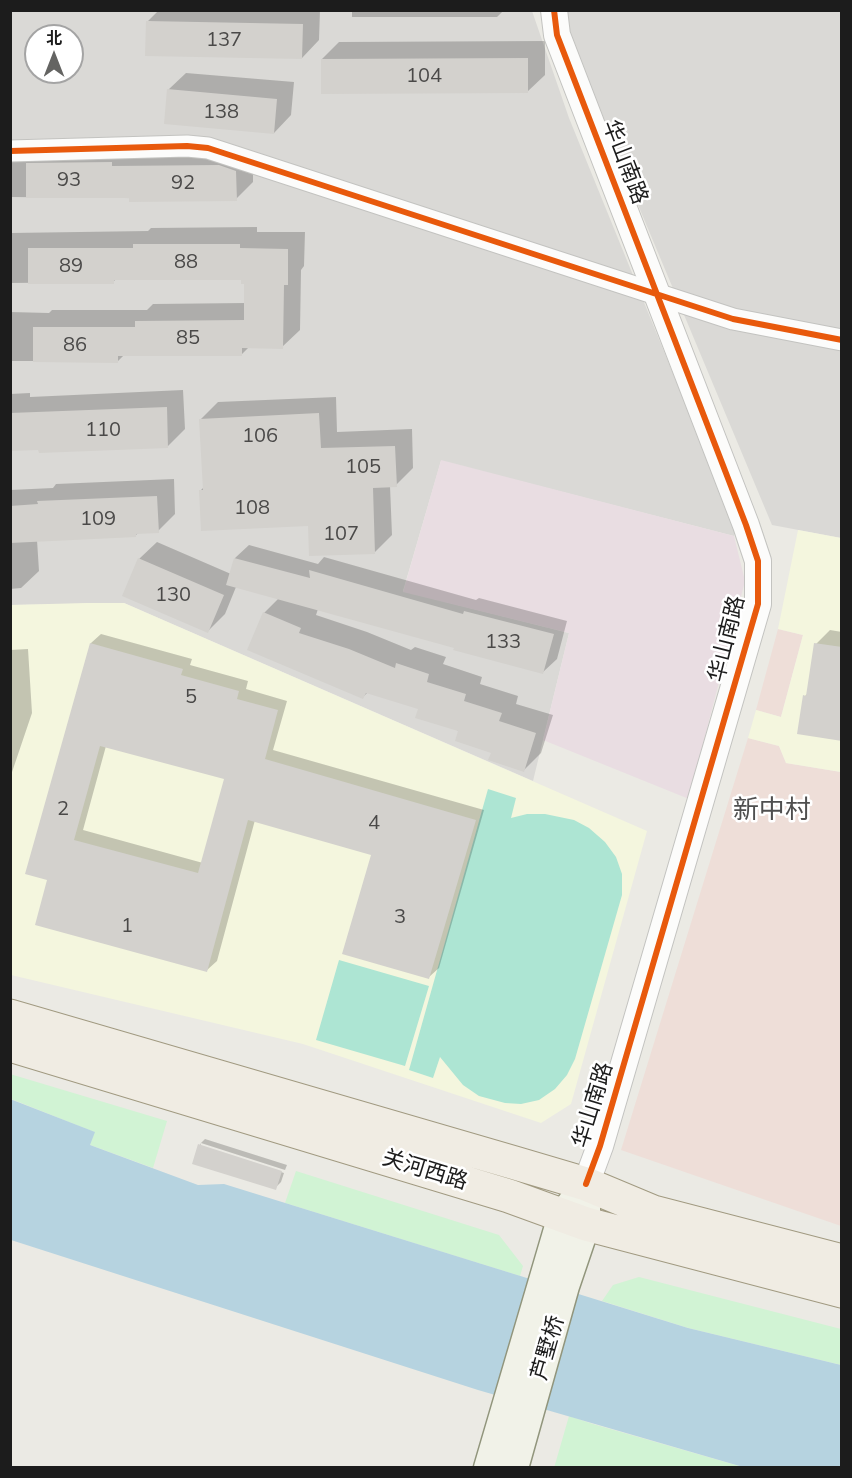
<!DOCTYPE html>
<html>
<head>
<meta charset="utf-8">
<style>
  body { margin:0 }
  #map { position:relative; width:852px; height:1478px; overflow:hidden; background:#ebeae4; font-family:Mulish,"Noto Sans SC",sans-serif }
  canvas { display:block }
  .frame { position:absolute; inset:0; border:12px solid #1c1c1c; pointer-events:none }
  .north { position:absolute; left:24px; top:24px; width:60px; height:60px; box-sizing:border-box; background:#fff; border:2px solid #a4a4a4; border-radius:50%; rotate:0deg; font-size:16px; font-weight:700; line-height:24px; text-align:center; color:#1c1c1c }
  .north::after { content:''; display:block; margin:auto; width:21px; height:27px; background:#646462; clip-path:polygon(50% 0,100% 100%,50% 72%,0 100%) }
</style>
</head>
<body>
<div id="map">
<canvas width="852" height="1478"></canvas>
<div class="frame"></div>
<div class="north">北</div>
</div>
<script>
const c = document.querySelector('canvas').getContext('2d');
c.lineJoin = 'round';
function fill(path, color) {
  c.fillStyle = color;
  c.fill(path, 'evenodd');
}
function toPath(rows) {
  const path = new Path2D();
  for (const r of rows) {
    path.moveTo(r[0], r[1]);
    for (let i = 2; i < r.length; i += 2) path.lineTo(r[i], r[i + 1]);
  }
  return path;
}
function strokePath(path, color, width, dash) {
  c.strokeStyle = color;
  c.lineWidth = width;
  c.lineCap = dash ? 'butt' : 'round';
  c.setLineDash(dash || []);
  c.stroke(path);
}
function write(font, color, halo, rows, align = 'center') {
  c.font = font + ' Mulish,"Noto Sans SC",sans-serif';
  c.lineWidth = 5;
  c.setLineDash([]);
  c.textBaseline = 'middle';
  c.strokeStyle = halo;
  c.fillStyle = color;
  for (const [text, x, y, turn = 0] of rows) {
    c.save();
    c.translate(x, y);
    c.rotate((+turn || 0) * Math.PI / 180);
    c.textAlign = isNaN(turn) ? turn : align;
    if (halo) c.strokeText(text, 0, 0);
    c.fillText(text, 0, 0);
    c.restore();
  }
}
const residential = toPath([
  [10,11,532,11,569,118,735,526,734,536,441,461,403,591,569,633,533,781,124,603,11,605,11,160,203,138,11,144],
  [36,36,72,36,72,72,36,72],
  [561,11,841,11,841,538,772,525,564,28]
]);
const commercial = toPath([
  [778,629,803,635,781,717,756,710],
  [748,738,779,746,786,763,841,772,841,1226,621,1150]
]);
const industrial = toPath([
  [441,460,734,536,745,581,689,799,543,740,569,633,403,592]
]);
const education = toPath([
  [798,530,841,538,841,772,786,763,779,746,748,738,756,710,781,717,803,635,778,629],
  [87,603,124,603,647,831,571,1104,541,1123,303,1044,11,975,11,605]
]);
const park = toPath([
  [10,1074,167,1121,153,1168,90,1145,94,1132,11,1099],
  [296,1171,499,1235,523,1266,520,1276,285,1203],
  [639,1277,841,1329,841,1365,688,1328,602,1301,613,1285],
  [569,1416,593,1424,743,1467,554,1468]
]);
const pitch = toPath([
  [488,789,516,798,511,818,527,814,545,814,574,820,589,828,605,842,616,857,622,874,622,895,575,1059,567,1075,555,1089,539,1100,521,1104,505,1103,479,1096,463,1085,440,1057,433,1078,409,1070],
  [339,960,429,986,405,1066,316,1040]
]);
const water = toPath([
  [10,1099,95,1132,90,1145,198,1185,224,1184,688,1328,841,1365,841,1467,743,1467,478,1390,11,1240]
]);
const shadow = toPath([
  [159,10,320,10,319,40,302,58,148,21],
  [352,10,504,10,497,17,352,17],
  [545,41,545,75,527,92,322,59,339,42],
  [186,73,294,82,291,115,274,133,168,90],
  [10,150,253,154,253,182,236,199,10,197],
  [257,227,257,232,305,232,304,266,301,270,300,330,282,347,249,347,242,354,124,355,118,361,10,361,10,312,49,313,52,310,147,310,153,304,245,303,246,283,243,278,116,279,113,282,10,283,10,233,148,231,151,228],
  [183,390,185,429,168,446,10,450,10,394,30,393,30,397],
  [336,397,337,432,412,429,413,468,396,485,390,486,392,535,375,552,309,524,201,490,204,487,201,419,218,402],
  [174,479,175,514,158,531,139,532,135,536,37,540,39,571,21,588,10,589,10,490,53,488,56,484],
  [157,542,231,574,235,558,249,545,318,564,324,557,476,600,479,598,567,621,557,659,543,672,318,609,316,615,367,632,411,650,415,647,446,657,443,664,482,677,480,684,518,696,516,704,553,715,541,753,524,770,420,708,368,692,363,697,264,613,279,598,236,587,225,614,208,631,139,559],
  [830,630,842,632,842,740,805,696,808,693,816,644],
  [101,634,192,659,190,665,248,681,246,689,287,701,273,750,484,810,439,968,429,977,373,854,255,820,217,961,207,970,49,879,91,643],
  [106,746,226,778,203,863,83,830],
  [28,649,32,713,10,778,10,650],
  [205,1139,287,1165,285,1170,201,1143],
  [201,1143,201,1147,284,1173,281,1182,275,1188,193,1163]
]);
const building = toPath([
  [146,21,303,24,302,59,145,56],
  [528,58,528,93,321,94,321,59],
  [167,89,277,99,274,134,164,124],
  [112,162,112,166,219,165,236,171,237,201,129,202,129,198,26,198,26,163],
  [133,244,240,244,240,248,288,249,288,285,284,285,283,349,242,348,242,356,118,356,118,363,33,362,33,327,135,327,135,321,244,320,244,284,241,284,241,280,114,280,114,284,28,284,28,248,133,248],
  [167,407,168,448,39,453,38,450,10,451,10,413],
  [319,413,321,448,395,446,397,487,373,488,375,554,309,556,308,526,201,531,199,490,203,490,199,419],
  [157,496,159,533,136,534,136,537,10,543,10,506,38,504,37,501],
  [138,558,224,595,208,633,122,596],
  [234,558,310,578,309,570,463,614,464,611,554,634,543,674,453,650,454,648,226,585],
  [263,612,301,628,299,633,349,649,395,668,396,663,429,674,427,682,466,694,464,701,502,713,499,721,536,733,524,772,488,760,491,753,455,741,458,731,415,718,418,709,366,693,363,699,247,650],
  [90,643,183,669,181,675,239,691,237,699,278,710,265,759,476,820,429,979,342,954,371,855,248,820,207,972,35,925,47,880,25,874],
  [100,746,224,779,198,873,74,840],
  [814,643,842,647,842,741,797,734,803,695,806,696],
  [198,1144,282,1171,276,1190,192,1164]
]);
const minor = toPath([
  [10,151,187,146,208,148,733,319,842,340]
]);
const tertiary = toPath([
  [554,10,557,35,746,525,758,561,758,604,600,1146,586,1184]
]);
const secondary = toPath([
  [488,1468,562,1216,586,1184],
  [514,1468,565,1286,586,1224,586,1201]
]);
const primary = toPath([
  [10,1016,515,1163,586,1184,653,1212,842,1261],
  [10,1045,509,1196,586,1224,842,1291]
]);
const cycleway = toPath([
  [554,10,557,35,746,525,758,561,758,604,600,1146,586,1184],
  [10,151,187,146,208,148,733,319,842,340]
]);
const numberNames = [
  ["137",224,40],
  ["104",424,76],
  ["138",221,112],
  ["93",69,180],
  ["92",183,183],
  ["88",186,262],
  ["89",71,266],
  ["85",188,338],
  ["86",75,345],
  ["110",103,430],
  ["106",260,436],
  ["105",363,467],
  ["108",252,508],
  ["109",98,519],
  ["107",341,534],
  ["130",173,595],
  ["133",503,642],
  ["5",191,697],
  ["2",63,809],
  ["4",374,823],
  ["3",400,917],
  ["1",127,926]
];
const streetNames = [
  ["华山南路",625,162,69],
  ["华山南路",727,639,-76],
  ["华山南路",593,1105,-73],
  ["关河西路",425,1170,17],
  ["芦墅桥",548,1348,-74]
];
const quarterNames = [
  ["新中村",772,810]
];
fill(residential, '#dad9d6');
fill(commercial, '#eeded8');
fill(industrial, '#e9dde2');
fill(education, '#f4f6de');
fill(park, '#d1f3d4');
fill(pitch, '#ade5d3');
fill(water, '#b6d3e0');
fill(shadow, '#0003');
fill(building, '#d3d1cd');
strokePath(minor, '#c3c3c0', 23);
strokePath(tertiary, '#c3c3c0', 28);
strokePath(secondary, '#91957c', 31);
strokePath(primary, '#a19a81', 35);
strokePath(minor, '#fcfcfb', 21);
strokePath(tertiary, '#fcfcfb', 26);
strokePath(secondary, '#f1f2e8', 28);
strokePath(primary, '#f0ece3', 33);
strokePath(cycleway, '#e8590c', 6);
write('20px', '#4a4948', null, numberNames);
write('22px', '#1c1c1c', '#fff', streetNames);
write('26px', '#4f4f4f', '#fff', quarterNames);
</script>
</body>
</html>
